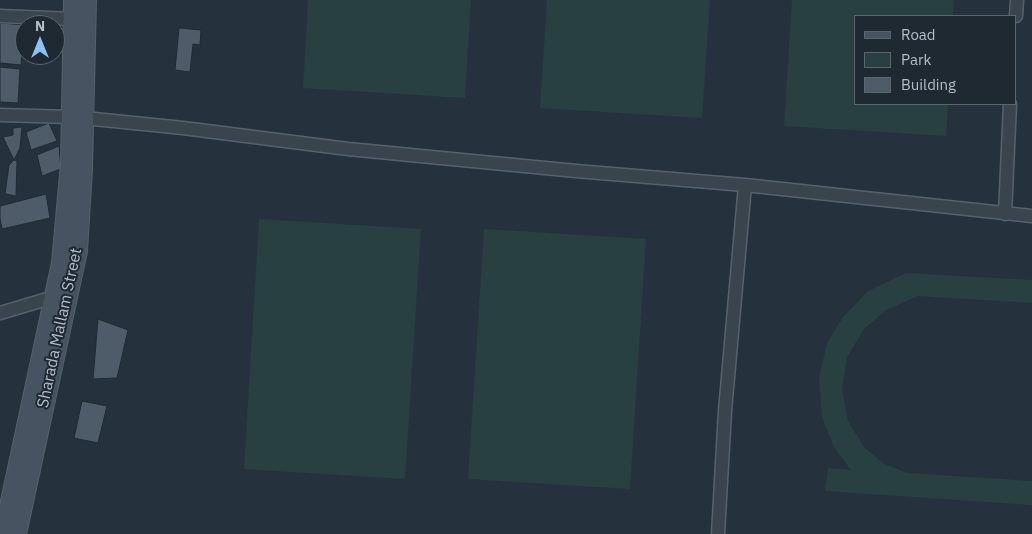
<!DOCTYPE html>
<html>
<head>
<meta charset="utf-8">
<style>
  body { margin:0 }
  #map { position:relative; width:1032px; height:534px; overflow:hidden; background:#25323d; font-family:"IBM Plex Sans",sans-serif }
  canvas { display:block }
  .legend { position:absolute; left:854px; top:15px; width:162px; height:90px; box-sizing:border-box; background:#1e2932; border:1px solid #5a656e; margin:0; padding:6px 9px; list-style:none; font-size:15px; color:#b5bec8 }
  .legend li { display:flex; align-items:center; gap:10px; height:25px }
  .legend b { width:25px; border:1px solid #5a656e }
  .north { position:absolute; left:15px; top:15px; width:50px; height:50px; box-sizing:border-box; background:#1e2932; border:1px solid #5a656e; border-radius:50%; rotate:0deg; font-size:14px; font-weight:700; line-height:20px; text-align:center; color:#b5bec8 }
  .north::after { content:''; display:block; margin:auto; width:18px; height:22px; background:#8ec0f4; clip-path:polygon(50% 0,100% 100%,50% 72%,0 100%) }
</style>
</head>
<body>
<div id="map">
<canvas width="1032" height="534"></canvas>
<ul class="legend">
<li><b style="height:6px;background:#475360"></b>Road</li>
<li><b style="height:14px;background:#28403f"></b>Park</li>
<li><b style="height:14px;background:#4e5b68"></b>Building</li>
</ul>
<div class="north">N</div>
</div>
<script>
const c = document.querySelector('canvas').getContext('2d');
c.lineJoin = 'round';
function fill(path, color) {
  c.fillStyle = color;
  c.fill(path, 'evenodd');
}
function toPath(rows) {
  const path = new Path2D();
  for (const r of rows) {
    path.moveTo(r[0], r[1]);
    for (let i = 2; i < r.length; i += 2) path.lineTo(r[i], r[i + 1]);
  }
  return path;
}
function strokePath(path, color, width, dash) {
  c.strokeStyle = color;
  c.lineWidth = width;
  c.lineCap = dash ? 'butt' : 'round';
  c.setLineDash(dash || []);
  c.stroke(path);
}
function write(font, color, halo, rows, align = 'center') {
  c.font = font + ' "IBM Plex Sans",sans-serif';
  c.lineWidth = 4;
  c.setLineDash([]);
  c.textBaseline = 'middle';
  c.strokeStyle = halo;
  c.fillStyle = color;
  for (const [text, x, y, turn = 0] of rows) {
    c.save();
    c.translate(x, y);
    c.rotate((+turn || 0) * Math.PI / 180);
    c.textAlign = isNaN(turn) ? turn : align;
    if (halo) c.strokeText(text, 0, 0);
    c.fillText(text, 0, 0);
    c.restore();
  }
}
const green = toPath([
  [308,0,471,0,465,98,303,88],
  [547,0,710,0,702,118,540,108],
  [792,0,954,0,953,16,856,16,856,104,948,104,946,136,784,126],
  [259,219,421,229,405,479,244,469],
  [484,229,646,239,630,489,468,479],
  [906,273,1032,280,1032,303,918,296,886,310,864,329,847,357,842,389,848,421,864,447,884,464,907,473,1032,481,1032,505,825,491,828,468,851,470,834,447,822,417,819,378,827,343,843,317,868,291]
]);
const building = toPath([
  [0,23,25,25,21,65,0,63,0,23],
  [179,28,201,30,200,45,193,44,190,72,175,70,179,28],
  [0,67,20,69,18,103,0,102,0,67],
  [49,123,57,141,31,150,26,132,49,123],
  [22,127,20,148,14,160,3,137,13,135,13,128,22,127],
  [59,146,61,169,42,176,37,155,59,146],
  [14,160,17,161,16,196,5,194,9,165,14,160],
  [46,194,50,218,2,229,0,218,0,206,46,194],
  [98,319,128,330,117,378,93,379,98,319],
  [82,401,107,406,98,443,74,438,82,401]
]);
const street = toPath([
  [0,16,72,19],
  [1016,16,1017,0],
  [0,115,71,117],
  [84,118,183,128,348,149,576,171,745,185,1032,216],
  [1005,214,1010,104],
  [0,313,54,297],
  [718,534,725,411,745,185]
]);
const secondary = toPath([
  [3,534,61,263,70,164,73,0],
  [17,534,78,251,83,169,87,0]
]);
const streetNames = [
  ["Sharada Mallam Street",60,328,-78]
];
fill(green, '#28403f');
fill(building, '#4e5b68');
strokePath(building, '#202b34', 1);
strokePath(street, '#57616b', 15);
strokePath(secondary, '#57616b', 20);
strokePath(street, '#39444d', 12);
strokePath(secondary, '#475360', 18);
write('16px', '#b5bec8', '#1e2932', streetNames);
</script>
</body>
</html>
